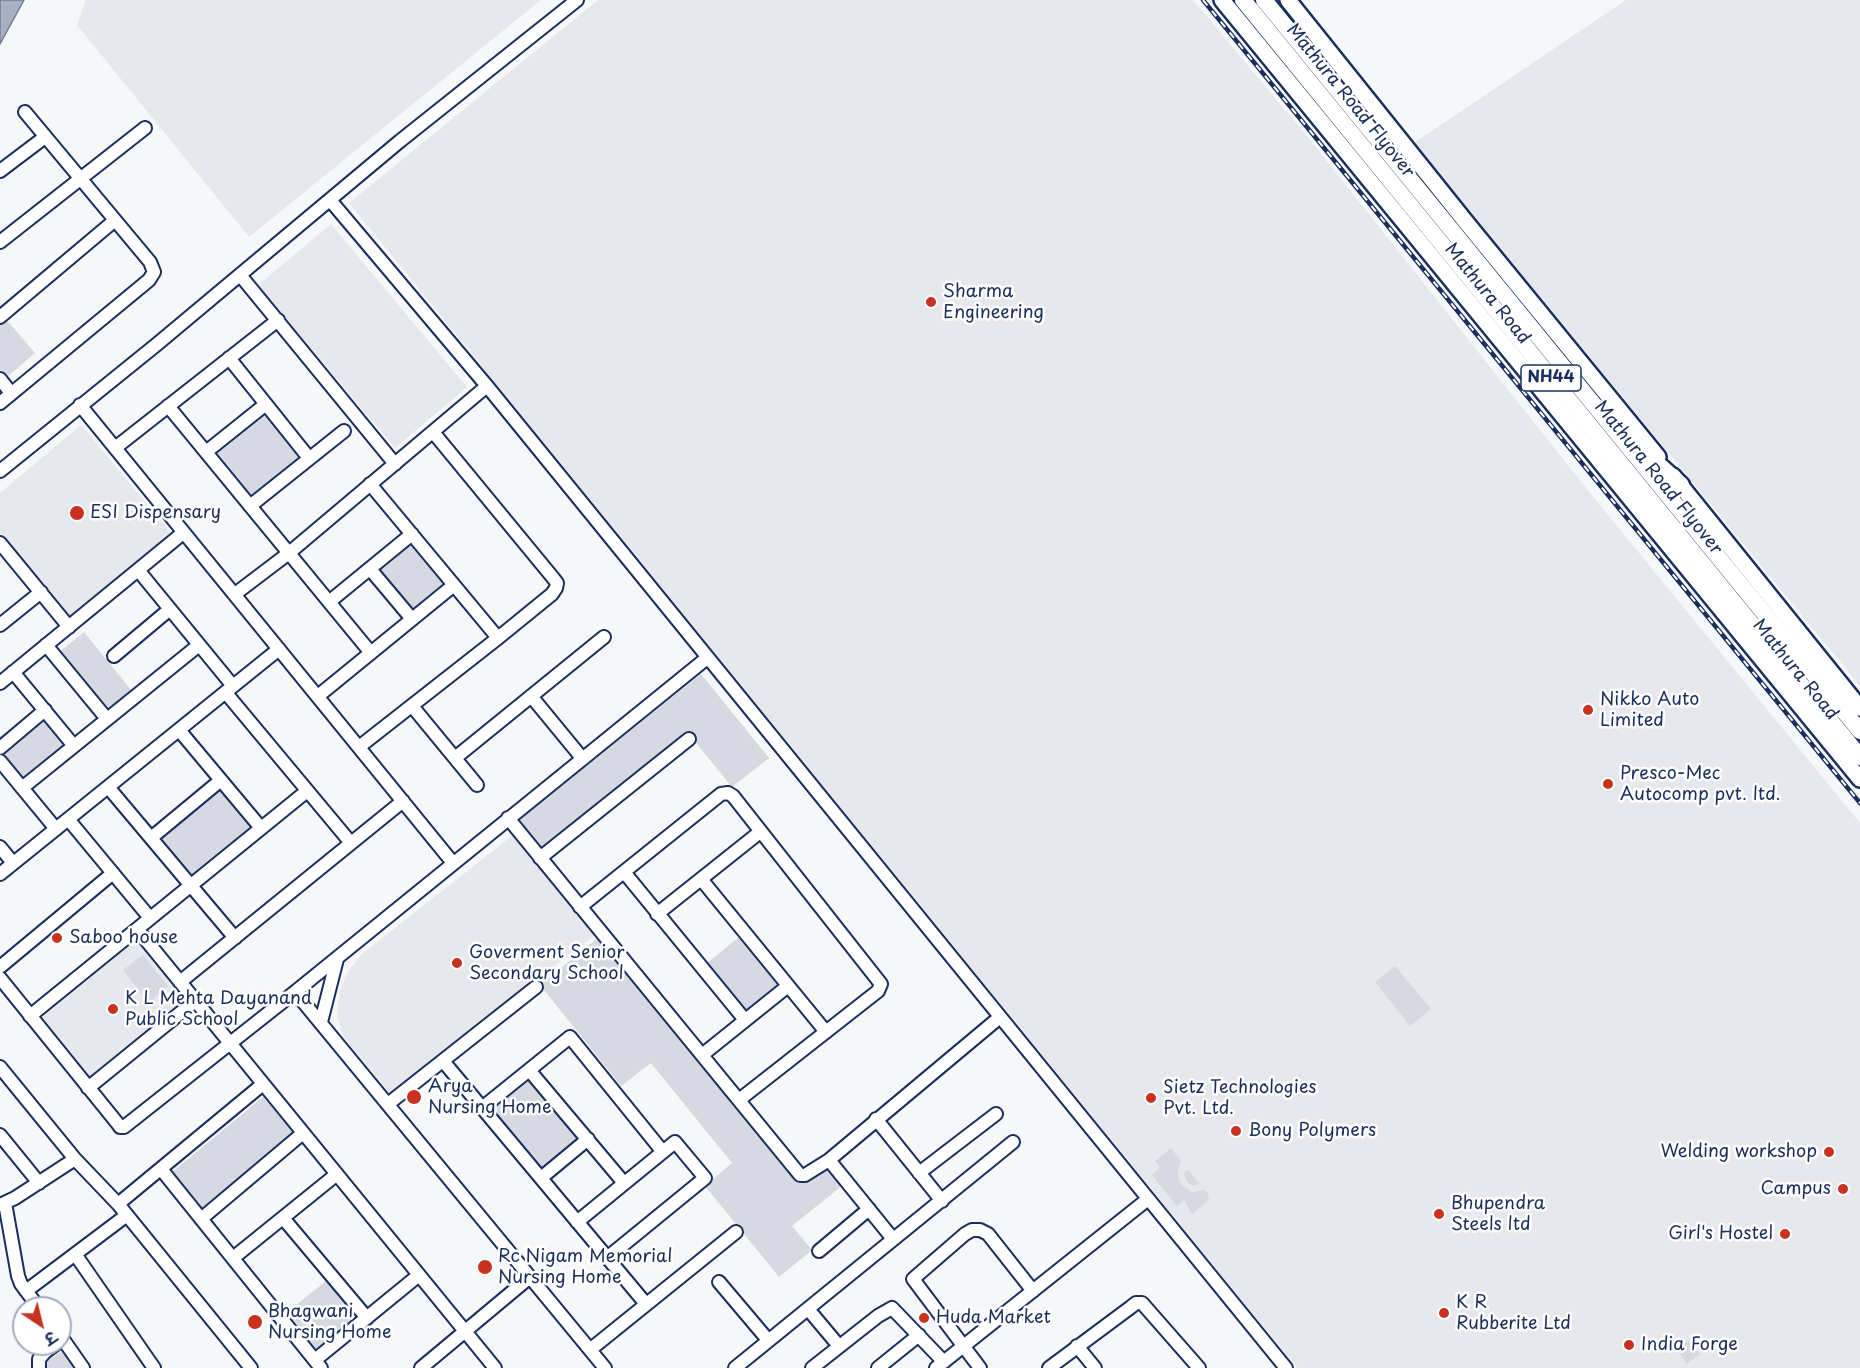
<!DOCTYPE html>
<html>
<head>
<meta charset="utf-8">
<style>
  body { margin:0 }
  #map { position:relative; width:1860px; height:1368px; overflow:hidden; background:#f6f7f9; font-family:"Playpen Sans","Playpen Sans Deva",sans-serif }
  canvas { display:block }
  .north { position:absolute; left:12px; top:1296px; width:60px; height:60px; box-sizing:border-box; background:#fff; border:2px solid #a4acbf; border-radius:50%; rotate:145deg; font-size:16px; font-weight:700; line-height:24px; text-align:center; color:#1b2f5e }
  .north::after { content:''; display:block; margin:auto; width:21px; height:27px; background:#c8321e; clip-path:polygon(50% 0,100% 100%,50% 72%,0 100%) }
</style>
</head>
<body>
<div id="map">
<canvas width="1860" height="1368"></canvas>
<div class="north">उ</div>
</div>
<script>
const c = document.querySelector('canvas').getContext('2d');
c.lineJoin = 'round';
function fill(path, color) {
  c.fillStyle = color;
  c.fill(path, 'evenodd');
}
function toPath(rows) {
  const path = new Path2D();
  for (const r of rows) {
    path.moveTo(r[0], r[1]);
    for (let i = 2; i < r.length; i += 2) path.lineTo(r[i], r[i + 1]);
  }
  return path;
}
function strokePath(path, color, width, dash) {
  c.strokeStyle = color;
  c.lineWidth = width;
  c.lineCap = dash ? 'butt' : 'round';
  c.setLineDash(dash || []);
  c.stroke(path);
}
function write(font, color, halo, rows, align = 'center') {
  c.font = font + ' "Playpen Sans",sans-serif';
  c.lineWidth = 5;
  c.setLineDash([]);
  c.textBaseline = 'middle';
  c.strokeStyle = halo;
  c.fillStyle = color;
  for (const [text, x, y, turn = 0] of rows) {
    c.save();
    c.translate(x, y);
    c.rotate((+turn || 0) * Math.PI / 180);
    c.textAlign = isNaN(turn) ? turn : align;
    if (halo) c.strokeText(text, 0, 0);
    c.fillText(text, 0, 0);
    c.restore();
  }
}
const built = toPath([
  [86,0,541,0,249,237,77,25],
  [598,0,1193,0,1311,141,1586,488,1860,823,1860,1368,1297,1368,349,203],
  [1626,0,1860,0,1860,686,1414,143],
  [331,224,467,387,395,448,258,285],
  [81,425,172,534,71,618,0,533,0,493],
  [513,835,596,934,392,1096,343,1036,337,1014,340,990,348,972,362,954],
  [138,939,186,999,89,1078,40,1019]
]);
const green = toPath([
  [5,318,35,353,7,377,0,369,0,322],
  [267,410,302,455,248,498,213,453],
  [412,540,449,584,414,614,377,570],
  [84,632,132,691,107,712,58,653],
  [701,674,769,758,732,787,688,733,543,850,519,820],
  [44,720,66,746,23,781,2,755],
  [221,787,255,827,192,880,158,839],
  [599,937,796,1182,823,1160,843,1185,792,1226,812,1250,779,1277,705,1186,732,1163,651,1063,621,1086,540,985],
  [739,937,779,986,747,1012,707,963],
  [143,955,168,986,149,1003,123,970],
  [1395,966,1431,1009,1410,1026,1375,982],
  [530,1078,580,1138,540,1171,490,1112],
  [263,1097,294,1133,201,1210,171,1173],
  [1171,1148,1181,1161,1178,1170,1178,1177,1182,1186,1192,1192,1205,1190,1208,1194,1209,1199,1206,1203,1192,1214,1184,1200,1177,1206,1152,1175,1160,1167,1155,1161],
  [1188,1169,1199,1183,1199,1184,1193,1186,1187,1182,1184,1173],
  [327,1280,358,1317,315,1352,284,1315],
  [1688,1341,1700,1354,1687,1364,1677,1350],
  [65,1349,78,1368,45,1368,44,1363]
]);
const water = toPath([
  [0,0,24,0,0,44,0,0]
]);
const minor = toPath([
  [0,171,45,137],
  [330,200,487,386,1286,1368],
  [0,242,145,128],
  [240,275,395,464],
  [0,317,114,221],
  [229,358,309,458],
  [0,379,11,393],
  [0,403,149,280,154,272,150,262,25,112],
  [80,405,453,863],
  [168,406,371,653],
  [115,448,278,320],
  [206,452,266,404],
  [0,471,156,345,400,141,577,0],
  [370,484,498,638],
  [250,506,344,431],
  [0,543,69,627],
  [370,569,412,619],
  [138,570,233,686],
  [235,594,289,553,487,386],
  [329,602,412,534],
  [0,625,41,592],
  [46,645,107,719],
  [114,656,170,609],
  [13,672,74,746],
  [0,683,183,533],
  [226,693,351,843],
  [318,696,454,585],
  [531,696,582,758],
  [412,706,477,785],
  [179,730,261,828],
  [359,747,498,638,552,594,556,588,557,583,554,579,433,432],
  [0,748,45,710],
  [455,758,604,637],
  [0,761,56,829],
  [108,787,235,938],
  [22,788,199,645],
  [508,818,800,1175,805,1175,829,1160,1000,1017],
  [68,819,150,918],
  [151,838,221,780],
  [0,847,13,863],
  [540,858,689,739],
  [624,872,745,1020],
  [0,874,279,649],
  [701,879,826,1032],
  [580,907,721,794,728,793,733,796,881,984,878,991,739,1100],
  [657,914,760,832],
  [137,929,495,1368],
  [0,967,113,873],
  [0,978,118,1124,120,1127,124,1127,295,992,707,658],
  [180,982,403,801],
  [295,992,605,1368],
  [30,1016,307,791],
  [321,1022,337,959],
  [702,1055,788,986],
  [443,1061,646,1304],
  [0,1067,75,1159,118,1204,251,1368],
  [529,1070,624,1183],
  [88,1088,195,1001],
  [388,1104,536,987],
  [482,1108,570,1037,663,1152],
  [876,1119,942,1201],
  [0,1135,39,1183],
  [829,1160,893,1239],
  [161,1169,321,1368],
  [919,1173,996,1114],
  [541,1178,588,1139],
  [5,1203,18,1276,21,1284,39,1308],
  [118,1204,263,1084],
  [0,1205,15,1198,75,1159],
  [283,1218,367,1318],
  [201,1219,303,1133],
  [577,1222,675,1142,705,1178,607,1258],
  [819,1251,869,1209],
  [75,1254,154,1368],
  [233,1258,337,1174],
  [719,1282,768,1340],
  [26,1291,127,1215],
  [808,1309,839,1346],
  [60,1335,83,1368],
  [1077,1346,1095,1368],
  [591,1349,736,1232],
  [315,1360,419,1275],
  [39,1368,39,1359,45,1352,56,1344],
  [421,1368,530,1277],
  [735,1368,1013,1142],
  [812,1368,878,1316,892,1308,944,1362],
  [878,1368,919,1335],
  [936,1368,1148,1199],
  [980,1368,913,1279,965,1234,972,1230,980,1230,988,1234,1033,1291],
  [1049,1368,1131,1307,1136,1303,1142,1303,1199,1368]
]);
const major = toPath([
  [1222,0,1860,779],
  [1288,0,1465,221,1658,457],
  [1673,476,1860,708]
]);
const highway = toPath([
  [1243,0,1860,757],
  [1264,0,1860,731],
  [1641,449,1681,485]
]);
const rail = toPath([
  [1203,0,1860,803]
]);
const markers = [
  [931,302,6,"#c8321e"],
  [77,513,8,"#c8321e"],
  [1588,710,6,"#c8321e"],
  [1608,784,6,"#c8321e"],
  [57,938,6,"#c8321e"],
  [457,963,6,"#c8321e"],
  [113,1009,6,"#c8321e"],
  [414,1097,8,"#c8321e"],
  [1151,1098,6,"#c8321e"],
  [1236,1131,6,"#c8321e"],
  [1829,1152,6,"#c8321e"],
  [1843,1189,6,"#c8321e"],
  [1439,1214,6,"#c8321e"],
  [1785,1234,6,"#c8321e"],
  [485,1267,8,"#c8321e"],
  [1444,1313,6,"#c8321e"],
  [924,1318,6,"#c8321e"],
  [255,1322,8,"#c8321e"],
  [1629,1345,6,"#c8321e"]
];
const shields = [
  [1551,378,60]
];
const shieldNames = [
  ["NH44",1551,378]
];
const streetNames = [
  ["Mathura Road Flyover",1350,101,51],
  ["Mathura Road",1487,294,51],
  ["Mathura Road Flyover",1658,478,51],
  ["Mathura Road",1795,670,51]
];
const poiNames = [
  ["Sharma",943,292],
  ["Engineering",943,313],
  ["ESI Dispensary",90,513],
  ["Nikko Auto",1600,700],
  ["Limited",1600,721],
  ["Presco-Mec",1620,774],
  ["Autocomp pvt. ltd.",1620,795],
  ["Saboo house",69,938],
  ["Goverment Senior",469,953],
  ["Secondary School",469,974],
  ["K L Mehta Dayanand",125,999],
  ["Public School",125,1020],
  ["Arya",428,1087],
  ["Nursing Home",428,1108],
  ["Sietz Technologies",1163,1088],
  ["Pvt. Ltd.",1163,1109],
  ["Bony Polymers",1248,1131],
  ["Welding workshop",1817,1152,"right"],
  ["Campus",1831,1189,"right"],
  ["Bhupendra",1451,1204],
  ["Steels ltd",1451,1225],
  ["Girl's Hostel",1773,1234,"right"],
  ["Rc Nigam Memorial",498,1257],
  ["Nursing Home",498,1278],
  ["K R",1456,1303],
  ["Rubberite Ltd",1456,1324],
  ["Bhagwani",268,1312],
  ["Nursing Home",268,1333],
  ["Huda Market",936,1318],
  ["India Forge",1641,1345]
];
fill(built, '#e6e8ee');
fill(green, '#d6d9e2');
fill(water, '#a9b0c1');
strokePath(water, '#707c99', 1.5);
strokePath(minor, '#1b2f5e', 16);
strokePath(major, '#1b2f5e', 20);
strokePath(highway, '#1b2f5e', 21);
strokePath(minor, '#fff', 12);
strokePath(major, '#fff', 15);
strokePath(highway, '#fff', 16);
strokePath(rail, '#1b2f5e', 4.5);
strokePath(rail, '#fff', 2, [7]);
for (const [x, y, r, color] of markers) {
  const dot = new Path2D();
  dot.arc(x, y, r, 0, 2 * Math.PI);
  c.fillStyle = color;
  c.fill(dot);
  strokePath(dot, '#fff', 2);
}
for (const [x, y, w] of shields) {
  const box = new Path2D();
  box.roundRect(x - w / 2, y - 13, w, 26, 4.5);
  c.fillStyle = '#fff';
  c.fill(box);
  strokePath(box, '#1b2f5e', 1.5);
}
write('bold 16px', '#1b2f5e', null, shieldNames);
write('18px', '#1b2f5e', '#fff', streetNames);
write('18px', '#1b2f5e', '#fff', poiNames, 'left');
</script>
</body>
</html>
